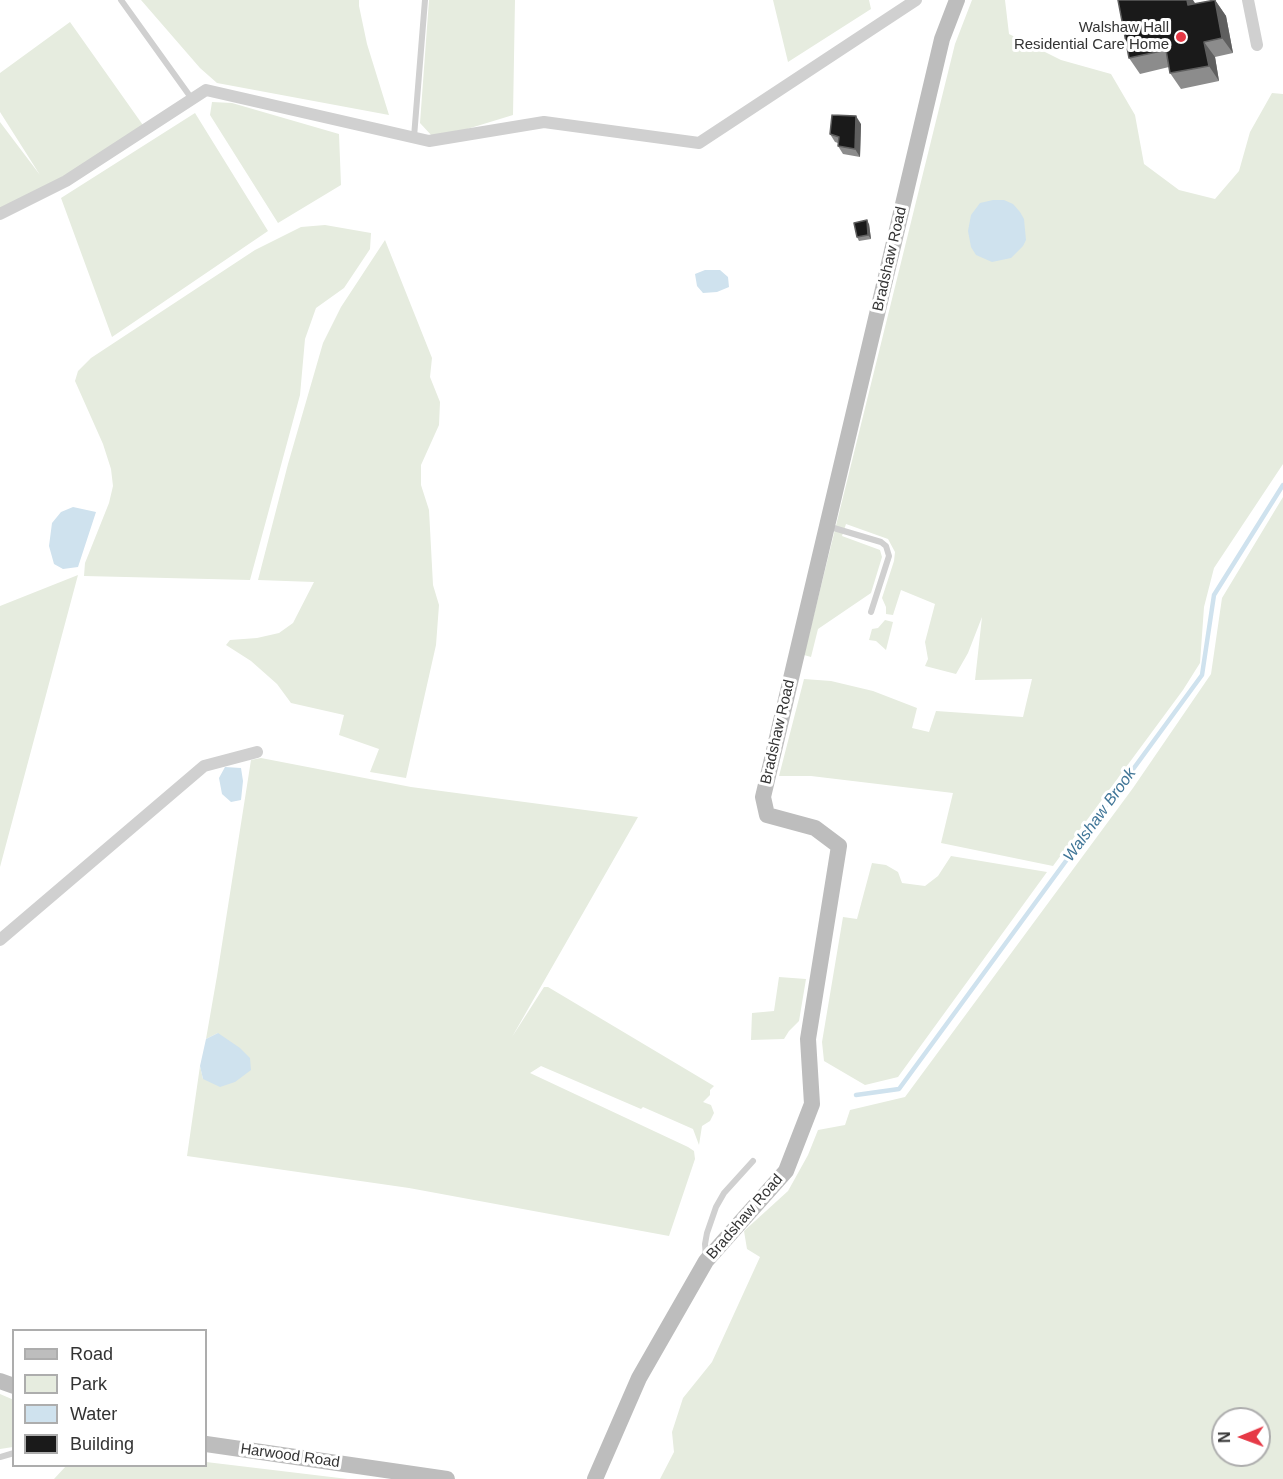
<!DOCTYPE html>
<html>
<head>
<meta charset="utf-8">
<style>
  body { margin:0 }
  #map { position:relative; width:1283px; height:1479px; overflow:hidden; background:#fff; font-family:Helvetica,sans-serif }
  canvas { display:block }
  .legend { position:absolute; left:12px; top:1329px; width:195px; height:138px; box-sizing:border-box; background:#fff; border:2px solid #adadad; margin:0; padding:8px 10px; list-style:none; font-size:18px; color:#333 }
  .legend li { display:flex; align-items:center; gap:12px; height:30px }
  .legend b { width:30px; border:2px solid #adadad }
  .north { position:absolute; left:1211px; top:1407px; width:60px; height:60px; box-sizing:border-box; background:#fff; border:2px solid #adadad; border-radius:50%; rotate:269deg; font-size:16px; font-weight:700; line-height:24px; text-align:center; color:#333 }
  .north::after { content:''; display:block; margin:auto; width:21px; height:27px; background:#e63946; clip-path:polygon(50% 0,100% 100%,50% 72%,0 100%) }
</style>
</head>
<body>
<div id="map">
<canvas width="1283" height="1479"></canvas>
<ul class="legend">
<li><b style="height:8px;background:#bdbdbd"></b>Road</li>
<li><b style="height:16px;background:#e6ecdf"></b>Park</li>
<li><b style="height:16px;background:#cfe2ee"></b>Water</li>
<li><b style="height:16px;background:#1a1a1a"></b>Building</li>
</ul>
<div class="north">N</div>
</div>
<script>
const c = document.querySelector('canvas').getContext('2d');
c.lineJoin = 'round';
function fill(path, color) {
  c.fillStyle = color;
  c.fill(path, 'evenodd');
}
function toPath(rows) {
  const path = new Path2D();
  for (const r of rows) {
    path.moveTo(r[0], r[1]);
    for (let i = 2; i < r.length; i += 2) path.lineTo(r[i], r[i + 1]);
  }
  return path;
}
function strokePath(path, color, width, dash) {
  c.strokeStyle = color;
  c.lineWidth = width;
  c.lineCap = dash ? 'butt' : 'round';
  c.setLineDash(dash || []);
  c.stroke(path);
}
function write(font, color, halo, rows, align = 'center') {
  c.font = font + ' Helvetica,sans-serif';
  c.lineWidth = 6;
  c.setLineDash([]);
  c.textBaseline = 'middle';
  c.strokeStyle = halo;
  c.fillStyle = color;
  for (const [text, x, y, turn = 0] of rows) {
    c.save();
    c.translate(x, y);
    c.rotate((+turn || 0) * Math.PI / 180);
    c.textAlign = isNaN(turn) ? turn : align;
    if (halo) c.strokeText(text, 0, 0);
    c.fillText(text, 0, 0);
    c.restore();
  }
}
const green = toPath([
  [141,0,359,0,359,6,367,44,389,115,217,83,200,68],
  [429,0,515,0,513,115,454,133,432,136,420,123],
  [773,0,869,0,871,9,788,62],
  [972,0,1005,0,1009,34,1061,60,1111,74,1135,115,1144,164,1179,190,1215,199,1239,171,1250,132,1272,93,1283,94,1283,464,1214,568,1204,607,1200,663,1183,690,1053,866,941,843,953,793,811,776,779,776,804,679,831,681,873,691,917,708,912,728,929,732,936,711,1023,717,1032,679,975,680,982,617,968,653,956,674,925,666,928,659,925,642,935,604,901,590,893,615,886,614,886,607,882,598,894,561,895,552,888,539,846,524,842,536,880,550,882,557,871,593,818,629,811,657,804,655,955,44],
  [70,22,145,128,47,187,0,210,0,122,40,175,0,112,0,73],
  [212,102,232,103,339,134,341,185,278,223,210,115],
  [195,113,268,231,112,337,61,198],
  [325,225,371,233,370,249,344,288,316,308,305,339,300,395,250,580,84,576,85,563,109,503,113,486,111,469,103,444,75,381,78,371,91,358,255,250,301,227],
  [385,240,432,358,430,377,440,402,439,425,421,465,421,485,429,510,433,585,439,605,436,645,406,778,370,772,379,749,339,735,344,715,291,703,277,684,251,661,226,645,230,640,257,638,279,633,293,623,314,582,258,580,288,464,323,343,341,307],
  [1283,497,1283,1479,660,1479,674,1452,672,1432,683,1398,712,1362,760,1257,747,1249,744,1231,788,1191,808,1155,818,1130,845,1125,850,1110,905,1097,1133,788,1211,674,1222,598],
  [1223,1419,1259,1419,1259,1455,1223,1455],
  [78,575,0,867,0,606],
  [885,620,893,622,886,650,876,641,869,640,872,629,878,628],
  [261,758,411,787,638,817,512,1037,544,987,548,987,714,1086,710,1090,710,1095,703,1102,711,1105,714,1113,710,1121,702,1126,699,1145,693,1129,643,1107,641,1109,541,1066,530,1073,688,1147,694,1151,695,1159,669,1236,409,1188,187,1156,200,1066,203,1079,218,1033,206,1039,217,976,251,760],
  [951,856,1047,872,898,1077,865,1085,824,1061,822,1042,843,917,857,919,872,863,886,865,898,872,902,883,925,886,938,876],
  [779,977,806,979,799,1021,789,1031,784,1039,751,1040,752,1013,774,1011],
  [0,1394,14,1400,13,1447,0,1449],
  [206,1462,348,1479,54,1479,66,1466,206,1466]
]);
const water = toPath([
  [993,200,1004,200,1013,204,1020,212,1024,219,1026,240,1023,246,1011,258,992,262,976,255,971,247,968,231,971,215,980,203],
  [705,270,720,270,728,277,729,287,717,292,703,293,697,286,695,274],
  [73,507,96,512,78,567,63,569,54,564,49,546,52,523,61,512],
  [225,767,241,768,243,781,241,800,231,802,222,794,219,778],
  [218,1033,240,1048,250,1058,251,1070,235,1082,220,1087,203,1079,200,1066,206,1039]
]);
const stream = toPath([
  [856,1095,899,1089,1202,675,1214,595,1283,485]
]);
const lane = toPath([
  [121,0,192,99],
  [414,137,425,0],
  [827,526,881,542,886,546,889,556,871,612],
  [706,1258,705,1244,707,1233,716,1207,724,1193,753,1161],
  [0,1457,14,1453]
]);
const street = toPath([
  [1248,0,1257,45],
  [0,214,66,181,206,90,429,141,544,122,699,143,916,0],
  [0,940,204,766,257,752]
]);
const secondary = toPath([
  [0,1381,14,1386],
  [206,1444,447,1479],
  [595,1479,639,1378,706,1261,786,1171,812,1104,808,1039,839,846,815,828,767,815,763,797,942,39,957,0]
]);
const wall = toPath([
  [1215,0,1226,16,1233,53,1215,57,1219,81,1181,89,1170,73,1169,67,1140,74,1129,58,1196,4],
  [861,124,860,157,843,154,838,146,838,143,835,142,830,134],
  [869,224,871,239,859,241,857,237]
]);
const shadedWall = toPath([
  [1187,0,1193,0,1195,3,1199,20,1188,5],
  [1215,0,1226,16,1233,53,1222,38],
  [1204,42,1215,57,1219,81,1209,66],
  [856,116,861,124,860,157,855,149],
  [867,220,869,224,871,239,868,235]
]);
const building = toPath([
  [1118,0,1187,0,1188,5,1215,0,1222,38,1204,42,1209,66,1170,73,1166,50,1129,58,1118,0],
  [832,115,856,116,855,149,838,146,839,137,830,134,832,115],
  [867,220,868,235,857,237,854,223,867,220]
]);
const markers = [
  [1181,37,6,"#e63946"]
];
const poiNames = [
  ["Walshaw Hall",1169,28],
  ["Residential Care Home",1169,45]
];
const streetNames = [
  ["Bradshaw Road",890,259,-77],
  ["Bradshaw Road",778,732,-77],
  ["Bradshaw Road",745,1217,-49],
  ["Harwood Road",290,1456,8]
];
const waterNames = [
  ["Walshaw Brook",1100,815,-54]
];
fill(green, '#e6ecdf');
fill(water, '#cfe2ee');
strokePath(stream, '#cfe2ee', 4.5);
strokePath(lane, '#d0d0d0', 6);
strokePath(street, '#d0d0d0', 12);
strokePath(secondary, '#bdbdbd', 16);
fill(wall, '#8c8c8c');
fill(shadedWall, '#5f5f5f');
fill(building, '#1a1a1a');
strokePath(building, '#5f5f5f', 1.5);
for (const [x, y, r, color] of markers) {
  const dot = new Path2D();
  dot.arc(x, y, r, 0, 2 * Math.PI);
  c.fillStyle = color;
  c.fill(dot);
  strokePath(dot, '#fff', 2);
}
write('15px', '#333', '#fff', poiNames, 'right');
write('15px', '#333', '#fff', streetNames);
write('italic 16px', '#3f7597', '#fff', waterNames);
</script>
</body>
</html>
